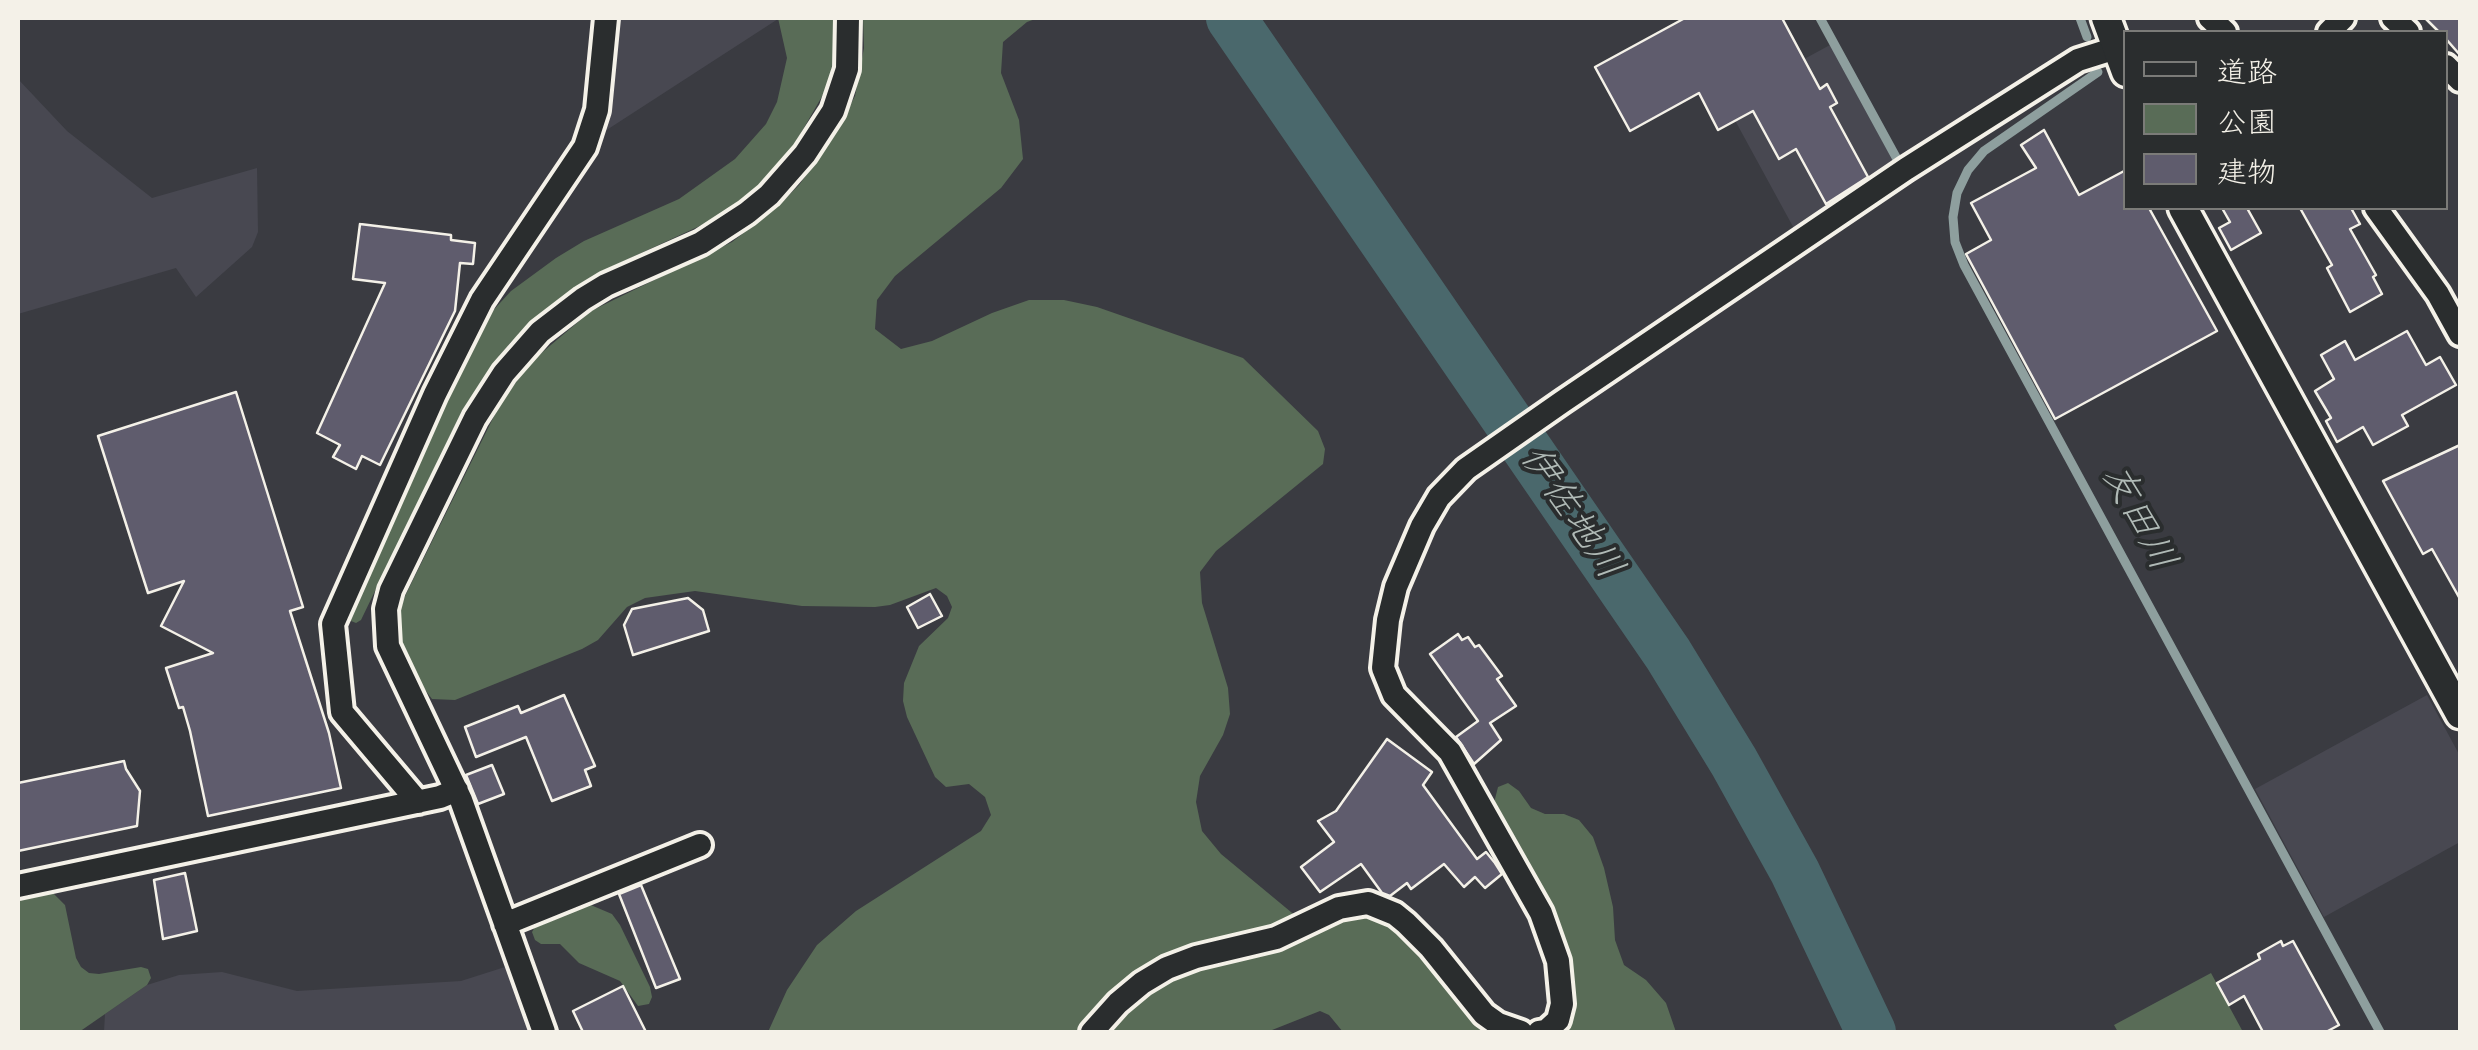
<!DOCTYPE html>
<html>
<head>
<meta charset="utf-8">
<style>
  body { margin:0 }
  #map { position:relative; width:2478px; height:1050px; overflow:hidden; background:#3a3b41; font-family:Caveat,"Klee One",sans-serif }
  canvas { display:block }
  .frame { position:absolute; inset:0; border:20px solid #f4f1e8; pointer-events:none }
  .legend { position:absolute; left:2123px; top:30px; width:325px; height:180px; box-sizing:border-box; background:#2a2d2e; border:2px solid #7b7b78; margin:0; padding:12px 18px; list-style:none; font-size:30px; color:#f4f1e8 }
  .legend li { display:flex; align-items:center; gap:20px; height:50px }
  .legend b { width:50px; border:2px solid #7b7b78 }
</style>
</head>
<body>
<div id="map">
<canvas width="2478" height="1050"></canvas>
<div class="frame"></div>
<ul class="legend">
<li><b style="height:12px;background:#2a2d2e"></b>道路</li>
<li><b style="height:28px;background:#596c57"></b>公園</li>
<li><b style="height:28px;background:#5f5c6d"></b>建物</li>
</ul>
</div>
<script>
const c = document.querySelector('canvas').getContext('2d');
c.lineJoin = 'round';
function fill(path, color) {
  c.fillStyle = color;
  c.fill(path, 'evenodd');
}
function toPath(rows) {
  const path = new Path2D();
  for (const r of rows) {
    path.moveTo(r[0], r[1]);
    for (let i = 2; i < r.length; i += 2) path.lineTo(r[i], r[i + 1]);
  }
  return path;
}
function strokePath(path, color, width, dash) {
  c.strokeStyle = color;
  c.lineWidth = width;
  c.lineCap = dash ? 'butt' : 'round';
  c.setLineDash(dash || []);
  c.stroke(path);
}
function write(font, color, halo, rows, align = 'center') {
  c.font = font + ' Caveat,"Klee One",sans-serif';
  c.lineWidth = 8;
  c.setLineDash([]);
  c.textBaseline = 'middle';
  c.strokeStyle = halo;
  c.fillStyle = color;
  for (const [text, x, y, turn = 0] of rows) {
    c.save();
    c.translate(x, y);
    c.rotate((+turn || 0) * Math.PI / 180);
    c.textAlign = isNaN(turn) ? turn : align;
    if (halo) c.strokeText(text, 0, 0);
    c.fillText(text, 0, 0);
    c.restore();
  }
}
const built = toPath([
  [617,18,778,18,778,19,602,133,617,40],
  [1830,45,1896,166,1797,234,1725,102],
  [18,79,67,131,152,198,257,168,258,232,252,247,196,297,176,268,18,314],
  [2427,695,2460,756,2460,842,2324,917,2255,789],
  [505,967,529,1032,104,1032,105,1014,147,985,179,975,222,972,297,991,461,981]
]);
const green = toPath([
  [778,18,834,18,836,47,828,86,794,145,759,185,717,218,600,272,575,287,511,342,493,364,462,411,361,620,356,623,351,621,351,615,446,399,488,316,511,291,556,258,584,241,679,199,735,159,766,124,777,102,787,58],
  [863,18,1038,18,1027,22,1003,42,1001,73,1019,120,1023,159,1001,188,895,276,877,300,875,329,901,349,932,341,992,313,1029,300,1064,300,1097,307,1243,358,1318,431,1325,449,1323,464,1216,551,1200,572,1202,603,1228,688,1230,714,1223,735,1200,776,1196,802,1202,831,1221,854,1297,917,1354,912,1390,920,1496,1032,1343,1032,1329,1015,1320,1011,1267,1032,768,1032,787,990,817,945,856,911,981,831,991,815,985,797,969,784,946,787,935,777,907,717,903,701,904,683,919,646,948,618,952,607,947,596,936,588,890,605,875,607,802,606,695,591,645,598,627,607,598,640,582,649,455,700,432,699,423,687,402,642,400,611,405,596,501,402,532,361,591,311,732,242,778,206,799,185,833,138,855,96,864,48],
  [1508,783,1519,791,1531,808,1545,814,1564,814,1579,820,1593,837,1604,868,1613,907,1615,940,1624,965,1646,980,1666,1003,1676,1032,1556,1032,1570,1005,1494,803,1498,787],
  [45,893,54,894,65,905,76,958,81,967,89,973,99,974,141,967,148,969,151,978,147,985,79,1032,18,1032,18,898],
  [586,903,612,914,620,925,650,987,652,997,649,1004,638,1006,620,981,579,963,560,944,541,944,535,940,532,932,539,920,573,905],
  [2211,973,2243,1032,2118,1032,2114,1025]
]);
const stream = toPath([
  [1820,18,1897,159],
  [2080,18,2087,37],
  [2098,72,1984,151,1968,170,1957,193,1953,217,1955,242,1964,265,2380,1032]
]);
const river = toPath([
  [1231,18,1668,654,1734,762,1795,872,1871,1032]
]);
const building = toPath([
  [1685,18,1782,18,1820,89,1827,84,1837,103,1830,107,1868,177,1826,204,1796,149,1779,159,1753,111,1718,130,1699,93,1630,131,1595,67,1685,18],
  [2425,18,2460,18,2460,55,2446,39,2446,32,2439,32,2425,18],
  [2044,130,2079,195,2126,170,2126,208,2149,208,2217,331,2055,419,1966,254,1991,240,1971,203,2036,168,2021,145,2044,130],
  [2222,208,2247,208,2261,233,2231,250,2219,228,2230,222,2222,208],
  [2300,208,2351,208,2360,224,2350,229,2376,275,2373,277,2382,294,2350,312,2327,268,2332,265,2300,208],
  [360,224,451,235,451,240,475,243,473,264,460,263,455,311,380,465,362,456,356,469,333,457,340,445,317,433,385,283,353,279,360,224],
  [2407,331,2426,365,2440,357,2456,385,2402,415,2408,426,2373,445,2363,427,2337,442,2326,421,2331,418,2315,391,2334,379,2321,355,2345,341,2355,360,2407,331],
  [236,392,303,607,290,611,329,733,341,788,208,816,190,731,183,707,179,708,166,668,213,653,161,626,184,581,148,593,98,436,236,392],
  [2460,445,2460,599,2432,549,2423,554,2383,481,2460,445],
  [930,594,942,616,918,628,907,607,930,594],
  [688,598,703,610,709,631,633,655,624,625,632,609,688,598],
  [1458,634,1462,640,1468,637,1475,647,1479,645,1502,676,1497,679,1516,706,1490,723,1501,740,1474,764,1456,737,1478,721,1430,654,1458,634],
  [564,695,595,766,585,770,591,786,552,801,526,737,476,757,465,727,518,706,521,713,564,695],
  [1387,739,1432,772,1423,785,1477,859,1486,852,1495,863,1502,874,1485,888,1475,877,1464,887,1444,864,1411,889,1407,883,1390,896,1382,893,1361,864,1320,892,1301,867,1334,842,1318,821,1336,811,1387,739],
  [124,761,126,769,140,791,137,826,18,851,18,783,124,761],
  [492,765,504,794,478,804,466,775,492,765],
  [185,873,197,931,163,939,154,880,185,873],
  [641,885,680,979,656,988,619,894,641,885],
  [2281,941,2283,946,2293,941,2339,1025,2326,1032,2263,1032,2244,996,2229,1005,2217,983,2260,959,2258,954,2281,941],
  [623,986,646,1032,583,1032,573,1011,623,986]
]);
const minor = toPath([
  [2210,18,2225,32],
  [2393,18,2408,32],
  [2329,32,2343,18],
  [2446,66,2460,80],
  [2376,208,2438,294,2460,334],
  [418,802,342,712,333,624,435,394,482,300,585,147,597,110,606,18],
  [18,886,440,797,457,790],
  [505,924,700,845],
  [544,1032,461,800,388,646,386,609,391,590,475,418,504,373,540,332,583,299,606,285,701,243,747,213,769,195,805,154,833,111,847,69,848,18],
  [1092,1032,1118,1003,1142,983,1167,968,1196,957,1276,938,1339,908,1368,903,1395,914,1406,923,1431,948,1484,1014,1498,1024,1521,1032],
  [1539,1032,1546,1031,1558,1020,1562,1004,1558,961,1541,913,1450,752,1394,695,1383,668,1388,620,1396,587,1422,526,1439,497,1466,469,1562,402,1906,169,2078,60,2116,48]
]);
const tertiary = toPath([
  [2106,18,2126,72],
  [2183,208,2460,714]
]);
const waterNames = [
  ["伊佐地川",1571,513,56],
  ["友田川",2138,518,62]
];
fill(built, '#484851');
fill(green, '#596c57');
strokePath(stream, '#8e9f9e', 9);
strokePath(river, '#4a686c', 50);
fill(building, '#5f5c6d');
strokePath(building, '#f4f1e8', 2.5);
strokePath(minor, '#f4f1e8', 30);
strokePath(tertiary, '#f4f1e8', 35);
strokePath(minor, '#2a2d2e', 22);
strokePath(tertiary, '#2a2d2e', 28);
write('italic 38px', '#b0bab6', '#2a2d2e', waterNames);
</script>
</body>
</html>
